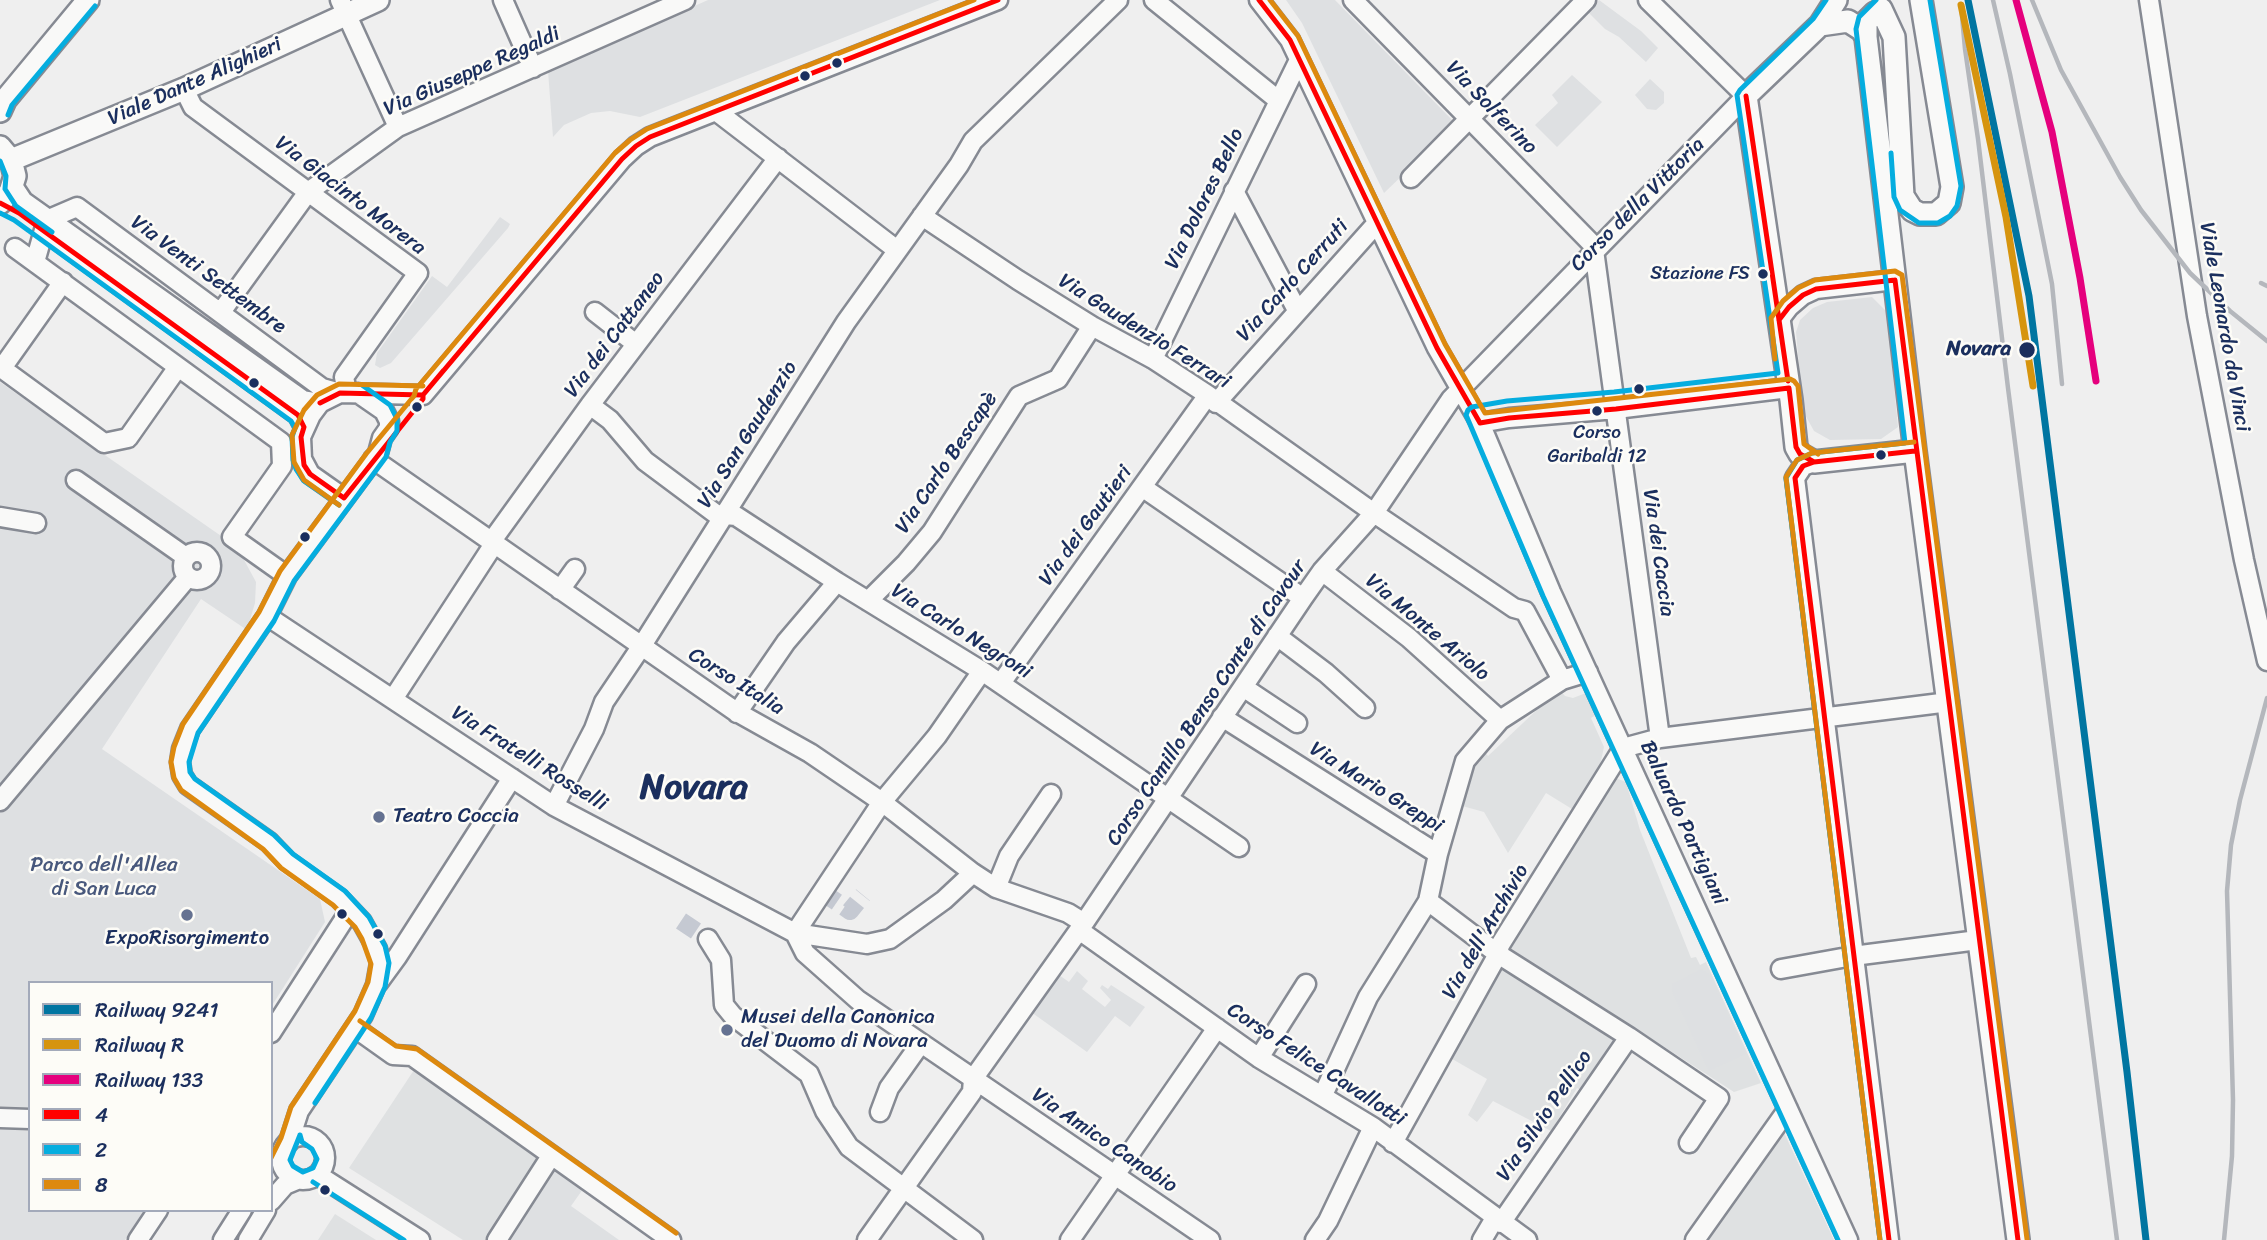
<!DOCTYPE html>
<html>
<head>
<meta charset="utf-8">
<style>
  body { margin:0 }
  #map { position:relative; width:2267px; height:1240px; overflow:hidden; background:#efefef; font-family:Sriracha,sans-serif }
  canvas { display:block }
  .legend { position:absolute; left:28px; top:981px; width:245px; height:231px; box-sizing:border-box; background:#fdfcf7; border:2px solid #a3aaba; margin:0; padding:9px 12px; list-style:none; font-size:21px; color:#1b2f5e }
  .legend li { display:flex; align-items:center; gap:14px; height:35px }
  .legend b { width:35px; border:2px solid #a3aaba }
</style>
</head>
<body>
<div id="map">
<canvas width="2267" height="1240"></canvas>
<ul class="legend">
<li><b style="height:9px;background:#0075a1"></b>Railway 9241</li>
<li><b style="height:9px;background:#d6940e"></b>Railway R</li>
<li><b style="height:9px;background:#e5007d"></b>Railway 133</li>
<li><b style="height:9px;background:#f00"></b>4</li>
<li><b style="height:9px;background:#05addf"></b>2</li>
<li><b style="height:9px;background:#dd890e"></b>8</li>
</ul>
</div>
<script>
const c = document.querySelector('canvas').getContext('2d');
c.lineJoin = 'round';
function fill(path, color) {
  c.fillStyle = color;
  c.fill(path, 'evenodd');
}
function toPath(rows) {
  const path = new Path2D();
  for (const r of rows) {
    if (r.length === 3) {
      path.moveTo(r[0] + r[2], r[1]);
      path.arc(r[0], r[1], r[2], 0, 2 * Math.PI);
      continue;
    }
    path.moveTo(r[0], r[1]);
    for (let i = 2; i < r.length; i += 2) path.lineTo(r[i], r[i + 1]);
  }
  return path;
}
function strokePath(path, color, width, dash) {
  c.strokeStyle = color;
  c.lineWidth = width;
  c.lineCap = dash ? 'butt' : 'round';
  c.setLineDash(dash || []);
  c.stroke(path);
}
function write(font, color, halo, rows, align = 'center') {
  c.font = font + ' Sriracha,sans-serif';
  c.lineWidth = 5;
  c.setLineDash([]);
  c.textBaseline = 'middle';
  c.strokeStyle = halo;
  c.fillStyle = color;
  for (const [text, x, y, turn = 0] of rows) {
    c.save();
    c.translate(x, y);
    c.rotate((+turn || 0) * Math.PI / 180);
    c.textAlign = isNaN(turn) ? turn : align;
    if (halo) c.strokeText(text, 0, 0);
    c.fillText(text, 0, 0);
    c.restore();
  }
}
const built = toPath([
  [1559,689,1565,696,1573,698,1586,693,1596,715,1591,718,1604,747,1600,765,1572,809,1546,793,1508,853,1484,812,1455,804,1470,762,1479,763,1485,752,1488,756],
  [1610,776,1626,782,1640,830,1691,958,1696,957,1700,965,1706,962,1761,1083,1734,1092,1658,1043,1654,1049,1508,954],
  [1498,959,1625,1038,1586,1093,1577,1088,1551,1131,1493,1101,1477,1122,1468,1115,1487,1079,1447,1056],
  [420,1069,543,1156,489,1240,463,1240,349,1168,414,1070],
  [1781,1126,1834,1240,1699,1240],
  [335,1214,376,1240,318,1240]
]);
const green = toPath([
  [708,0,940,0,640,117,610,111,591,113,564,125,553,137,548,71],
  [1286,0,1335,0,1456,124,1384,193,1302,23],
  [1599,0,1641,31,1658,48,1646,62,1619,37,1605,29,1588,12],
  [1572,75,1602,102,1557,147,1535,125,1558,103,1552,95],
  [1650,79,1664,92,1664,103,1656,110,1647,109,1635,95],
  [500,217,510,224,508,228,391,363,380,368,375,365,377,353,432,276,447,287],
  [1872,297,1887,312,1898,427,1881,439,1830,440,1814,431,1803,411,1796,332,1800,320,1813,308,1827,302],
  [0,382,224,538,243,558,256,582,255,603,247,630,201,599,102,749,320,899,325,922,271,1007,271,983,30,983,30,1210,144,1210,125,1240,0,1240],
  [1701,969,1709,974,1746,1054,1709,1071,1672,991,1672,984],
  [1077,971,1088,981,1082,989,1105,1007,1111,1000,1100,988,1102,985,1108,989,1111,985,1145,1007,1130,1027,1115,1016,1087,1052,1031,1012,1059,975,1069,982],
  [552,1168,583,1189,571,1206,619,1240,505,1240]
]);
const minorTunnel = toPath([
  [822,892,850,911,863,895],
  [681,921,708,939]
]);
const minor = toPath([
  [340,0,398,127],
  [503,0,533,68],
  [1154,0,1278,100],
  [1259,0,1290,40,1437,348,1480,423,1551,592,1848,1240],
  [1353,0,1596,248],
  [2149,0,2197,316,2244,560,2267,661],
  [184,89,193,107,418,273,344,377,347,392],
  [716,111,897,250],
  [1411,178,1586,0],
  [13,186,23,201,303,400,320,403],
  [1234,191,1297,310],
  [922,216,1018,280,1092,326,1153,359,1208,395,1374,513,1514,608,1525,611,1562,680],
  [49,219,77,207,322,388,340,393],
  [56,239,298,415,304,427],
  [15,248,281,442,282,466,232,537,287,576],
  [1594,250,1660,738],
  [35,262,44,230],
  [221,312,308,192,398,127,685,0],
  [595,312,636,344],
  [1779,320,1789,307,1803,295,1816,289,1895,280],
  [1153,359,1299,60],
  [0,367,104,443,128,438,178,367],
  [2,368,63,282],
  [1216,403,1377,223],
  [590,405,610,420,645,461,716,514,736,516,837,582,982,671,1239,847],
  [1480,423,1509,418,1616,409,1789,388],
  [373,459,735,711,810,753,882,802,973,873,996,888,1068,913,1084,923],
  [1814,462,1803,466,1795,478,1889,1240],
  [76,480,186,557],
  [1142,487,1303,598],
  [344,498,310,474,302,459,301,437,311,415,320,403,340,393,423,395,622,159,636,146,650,137,998,0],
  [0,517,36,523],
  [491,542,590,405,778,158],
  [197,566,14],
  [1322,571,1409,638,1500,720],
  [560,590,575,569],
  [868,601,906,563,932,532,1019,396,1058,379,1092,326],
  [267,616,554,806,795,933,867,944,890,939,944,900,973,873],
  [1277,636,1326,673,1365,708],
  [1588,672,1562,680,1500,720,1465,761,1438,854,1428,901,1498,954,1629,1037,1719,1098,1689,1143],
  [1001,683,1208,395],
  [1243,687,1297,723],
  [393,699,494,544],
  [737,713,786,642,837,582],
  [1222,717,1438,854],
  [1623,748,1660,738,1949,702],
  [0,801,188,577],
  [554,806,594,729,604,702,641,647,846,322,959,165,973,141,1118,0],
  [996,888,1009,856,1051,794],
  [1079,930,1259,1058,1373,1127,1527,1240],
  [795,933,805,953,858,1000,1210,1240],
  [795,933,882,802,937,736,982,671],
  [708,939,721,960,724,1005,733,1016,809,1074,825,1111,849,1147,973,1240],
  [1781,969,1853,956,1978,940],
  [378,983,397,957,512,778],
  [355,1028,393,1055,412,1056,671,1240],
  [271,1033,345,918],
  [1259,1058,1306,984],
  [1323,1095,1368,997,1428,901],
  [880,1112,889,1088,921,1043],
  [0,1118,30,1119],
  [303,1158,22],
  [289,1142,299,1111,363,1015,376,985,380,963,377,949,362,922,339,898,287,861,269,842,188,785,182,775,180,762,182,749,190,729,267,616,287,576,378,453,382,438,389,428,389,421,384,411,358,393],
  [1393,1143,1498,954,1500,945,1623,748],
  [318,1175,420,1240],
  [271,1201,285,1185,297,1180],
  [1501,1223,1629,1037],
  [138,1240,158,1210],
  [223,1240,242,1210],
  [248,1240,266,1210],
  [497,1240,551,1156],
  [867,1240,972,1092,973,1079,1084,923,1303,598,1322,571,1374,513,1451,399,1746,96,1648,0],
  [1070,1240,1217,1028],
  [1315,1240,1328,1221,1373,1127],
  [1482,1240,1495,1218],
  [1695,1240,1788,1109]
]);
const major = toPath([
  [1836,0,1820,25,1746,96,1791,400,1796,447,1800,454,1814,462,1915,451],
  [1881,9,1894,37,1903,196,1912,210,1920,214,1936,214,1949,203,1952,187,1921,0],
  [1875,13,1866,22,1866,37,1915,451,2018,1240],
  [1820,25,1848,21,1862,30,1866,37],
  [0,111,5,100,88,0],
  [0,147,11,160,15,176,10,192,0,203],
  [11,160,184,89,378,0]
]);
const rail = toPath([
  [1993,0,2010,74,2052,284,2062,384],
  [2032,0,2061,70,2120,177,2141,210,2190,273,2230,311,2267,341],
  [1961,5,1965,49,1978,139,2008,388,2117,1240],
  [2261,283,2267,286],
  [2224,1240,2232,1156,2233,1100,2227,891,2231,845,2240,800,2267,698]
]);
const bus1 = toPath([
  [1259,0,1290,40,1437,348,1480,423,1509,418,1616,409,1789,388,1796,447,1800,454,1814,462],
  [1746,96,1788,381],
  [0,203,19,213,298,415,304,427,301,437,304,465,310,474,344,498,423,399,423,395,622,159,636,146,650,137,998,0],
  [1895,280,2018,1240],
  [1779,320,1789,307,1803,295,1816,289,1895,280],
  [320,403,340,393,423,395,443,371],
  [1889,1240,1795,478,1803,466,1814,462,1915,451]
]);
const bus2 = toPath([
  [1826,0,1813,19,1740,90,1737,95,1778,373,1614,392,1507,401,1472,407,1468,410,1466,415,1543,596,1838,1240],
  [1876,0,1859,17,1856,29,1905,443,1812,453,1797,460,1786,478,1880,1240],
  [8,115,12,105,95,6],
  [1891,153,1894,197,1900,210,1919,223,1938,223,1950,216,1957,206,1961,186,1930,0],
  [0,161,6,176,5,189,16,206,52,232],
  [0,213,14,220,291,421,295,428,292,437,293,460,296,469,304,481,339,505],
  [315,1103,371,1018,385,987,389,963,385,946,369,917,345,891,293,854,274,835,195,779,190,772,189,762,198,733,274,621,294,581,386,457,390,442,397,431,397,419,390,405,362,385],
  [300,1135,302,1142,312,1149,317,1159,313,1168,303,1172,293,1166,290,1160,300,1135],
  [313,1182,404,1240]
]);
const bus3 = toPath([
  [1270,0,1298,36,1445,344,1485,413,1790,379,1794,381,1798,386,1804,444,1818,454],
  [1775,359,1771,318,1783,301,1798,288,1815,280,1895,271,1902,275,2027,1239],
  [339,505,304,480,294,462,292,435,304,410,317,395,339,384,423,386],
  [360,1021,396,1046,417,1049,676,1233],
  [271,1158,281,1138,291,1107,355,1011,368,982,371,964,362,939,355,927,333,905,281,868,263,849,181,790,174,778,171,762,174,747,183,724,259,612,280,571,366,454,414,396,416,389,615,153,630,140,647,129,974,0],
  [1880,1240,1786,477,1797,460,1812,453,1914,442]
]);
const rail1 = toPath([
  [1968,0,2029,296,2127,1072,2146,1240]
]);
const rail2 = toPath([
  [1961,5,2006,217,2033,386]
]);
const rail3 = toPath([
  [2016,0,2052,132,2080,278,2096,381]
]);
const markers = [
  [837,63,6,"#1b2f5e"],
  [805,76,6,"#1b2f5e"],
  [1763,274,6,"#1b2f5e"],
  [2027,350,9,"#1b2f5e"],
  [254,383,6,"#1b2f5e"],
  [1639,389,6,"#1b2f5e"],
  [417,407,6,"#1b2f5e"],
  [1597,411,6,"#1b2f5e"],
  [1881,455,6,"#1b2f5e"],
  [305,537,6,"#1b2f5e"],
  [379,817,7,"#657291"],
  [342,914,6,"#1b2f5e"],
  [187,915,7,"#657291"],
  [378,934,6,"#1b2f5e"],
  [727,1030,7,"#657291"],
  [325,1190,6,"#1b2f5e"]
];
const busNames = [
  ["Stazione FS",1750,274],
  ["Corso",1597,433,"center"],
  ["Garibaldi 12",1597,457,"center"]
];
const streetNames = [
  ["Via Giuseppe Regaldi",472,72,-24],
  ["Viale Dante Alighieri",195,82,-24],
  ["Via Solferino",1491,108,46],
  ["Via Giacinto Morera",350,196,37],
  ["Via Dolores Bello",1205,199,-64],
  ["Corso della Vittoria",1638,205,-45],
  ["Via Venti Settembre",208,275,36],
  ["Via Carlo Cerruti",1293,281,-48],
  ["Viale Leonardo da Vinci",2224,327,80],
  ["Via Gaudenzio Ferrari",1144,332,32],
  ["Via dei Cattaneo",615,335,-53],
  ["Via San Gaudenzio",748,435,-58],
  ["Via Carlo Bescapè",947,463,-56],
  ["Via dei Gautieri",1086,526,-54],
  ["Via dei Caccia",1658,553,82],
  ["Via Monte Ariolo",1427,628,40],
  ["Via Carlo Negroni",961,632,32],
  ["Corso Italia",736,682,32],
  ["Corso Camillo Benso Conte di Cavour",1207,703,-56],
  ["Via Fratelli Rosselli",529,759,32],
  ["Via Mario Greppi",1376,788,32],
  ["Baluardo Partigiani",1683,823,65],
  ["Via dell'Archivio",1486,932,-60],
  ["Corso Felice Cavallotti",1316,1065,33],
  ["Via Silvio Pellico",1545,1116,-56],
  ["Via Amico Canobio",1104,1141,34]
];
const stopNames = [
  ["Novara",2011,350]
];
const poiNames = [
  ["Teatro Coccia",393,817],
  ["ExpoRisorgimento",187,939,"center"],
  ["Musei della Canonica",741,1018],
  ["del Duomo di Novara",741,1042]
];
const parkNames = [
  ["Parco dell'Allea",104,866],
  ["di San Luca",104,890]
];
const townNames = [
  ["Novara",694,789]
];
fill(built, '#dfe1e2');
fill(green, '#dee0e2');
strokePath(minorTunnel, '#c5c9d2', 18, [18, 9]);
strokePath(minor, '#868a93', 23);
strokePath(major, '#868a93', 26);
strokePath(minor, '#f9f9f8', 18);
strokePath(major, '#f9f9f8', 21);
strokePath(rail, '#b4b7bc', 4.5);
strokePath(bus1, '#f00', 5);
strokePath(bus2, '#05addf', 5);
strokePath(bus3, '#dd890e', 5);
strokePath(rail1, '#0075a1', 7);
strokePath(rail2, '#d6940e', 7);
strokePath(rail3, '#e5007d', 7);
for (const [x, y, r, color] of markers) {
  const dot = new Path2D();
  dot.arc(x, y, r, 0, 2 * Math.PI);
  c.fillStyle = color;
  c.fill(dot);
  strokePath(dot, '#fdfcf7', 2.5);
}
write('19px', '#1b2f5e', '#fdfcf7', busNames, 'right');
write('21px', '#1b2f5e', '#fdfcf7', streetNames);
write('bold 21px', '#1b2f5e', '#fdfcf7', stopNames, 'right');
write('21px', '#1b2f5e', '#fdfcf7', poiNames, 'left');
write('21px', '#48587c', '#fdfcf7', parkNames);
write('bold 35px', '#1b2f5e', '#fdfcf7', townNames);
</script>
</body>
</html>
